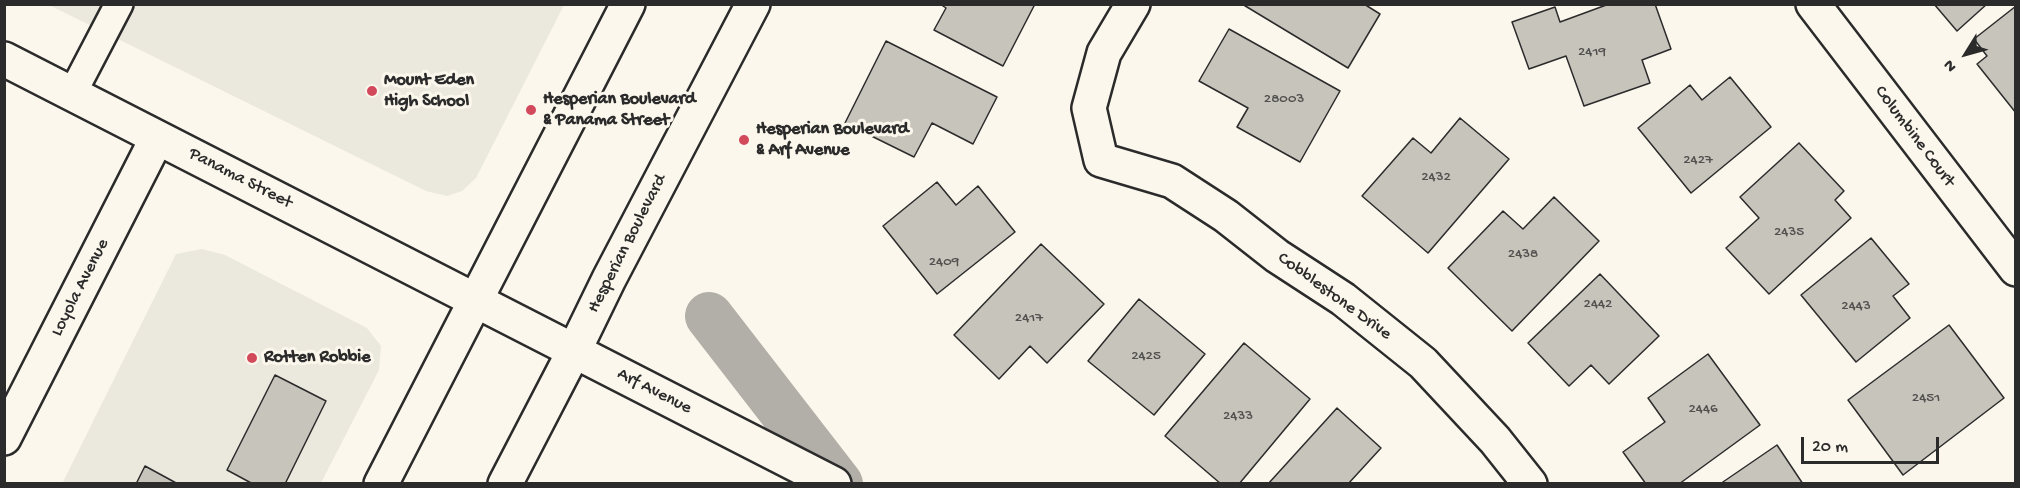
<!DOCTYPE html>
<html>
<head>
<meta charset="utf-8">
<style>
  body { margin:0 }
  #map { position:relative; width:2020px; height:488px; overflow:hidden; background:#fbf7ec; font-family:"Gochi Hand",sans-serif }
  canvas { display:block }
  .frame { position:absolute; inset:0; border:6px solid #2b2b2b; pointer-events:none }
  .north { position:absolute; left:1936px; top:24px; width:60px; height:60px; -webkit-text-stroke:4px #fbf7ec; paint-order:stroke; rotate:233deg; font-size:16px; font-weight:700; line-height:24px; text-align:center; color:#2b2b2b }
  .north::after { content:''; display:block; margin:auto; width:21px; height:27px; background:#2b2b2b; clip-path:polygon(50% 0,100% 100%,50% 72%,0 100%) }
  .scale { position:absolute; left:1801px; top:437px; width:138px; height:27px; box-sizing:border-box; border:3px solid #2b2b2b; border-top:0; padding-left:8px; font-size:18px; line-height:21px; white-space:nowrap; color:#2b2b2b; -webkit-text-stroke:4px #fbf7ec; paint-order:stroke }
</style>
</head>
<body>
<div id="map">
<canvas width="2020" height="488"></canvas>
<div class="frame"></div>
<div class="north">N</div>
<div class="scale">20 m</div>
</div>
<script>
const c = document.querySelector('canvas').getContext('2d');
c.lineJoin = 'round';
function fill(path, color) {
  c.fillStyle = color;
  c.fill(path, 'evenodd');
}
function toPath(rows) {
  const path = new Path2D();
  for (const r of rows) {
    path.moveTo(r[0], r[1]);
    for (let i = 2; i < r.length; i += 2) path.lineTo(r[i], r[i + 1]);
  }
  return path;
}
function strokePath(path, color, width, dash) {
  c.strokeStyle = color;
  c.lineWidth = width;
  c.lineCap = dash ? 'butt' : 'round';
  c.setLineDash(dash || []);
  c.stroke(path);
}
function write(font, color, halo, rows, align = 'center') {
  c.font = font + ' "Gochi Hand",sans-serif';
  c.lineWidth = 6;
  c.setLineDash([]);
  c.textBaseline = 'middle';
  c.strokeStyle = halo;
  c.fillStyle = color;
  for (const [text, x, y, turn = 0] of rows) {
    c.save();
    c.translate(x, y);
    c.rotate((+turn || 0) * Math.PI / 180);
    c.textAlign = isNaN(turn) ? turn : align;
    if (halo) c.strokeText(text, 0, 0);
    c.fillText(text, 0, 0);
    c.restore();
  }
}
const built = toPath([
  [49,5,564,5,476,178,462,191,447,196,426,191],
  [202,249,225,255,367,328,381,346,379,370,321,483,62,484,176,254]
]);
const canal = toPath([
  [709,316,839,484]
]);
const building = toPath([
  [940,4,1035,4,1003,66,934,30,946,8,940,4],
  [1242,4,1364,4,1380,14,1348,68,1242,4],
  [1609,4,1655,4,1671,49,1642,60,1650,83,1584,106,1566,56,1529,69,1512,22,1555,7,1560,22,1609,4],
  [1934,4,1987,4,1957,31,1934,4],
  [2016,6,2016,113,1977,64,1987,56,1974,39,2016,6],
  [1229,29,1340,91,1300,162,1237,127,1248,108,1199,81,1229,29],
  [886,41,997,97,973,144,932,123,914,157,845,123,886,41],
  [1730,77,1771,127,1691,193,1638,128,1690,85,1702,100,1730,77],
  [1460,118,1509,159,1428,253,1362,196,1413,138,1431,153,1460,118],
  [1799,143,1844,191,1835,200,1851,218,1769,294,1726,248,1759,218,1740,197,1799,143],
  [937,182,956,205,978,186,1015,232,937,294,883,226,937,182],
  [1554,197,1599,241,1512,331,1448,268,1503,211,1523,229,1554,197],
  [1871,238,1909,284,1893,296,1910,318,1856,362,1801,295,1871,238],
  [1041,244,1104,304,1047,363,1030,346,999,379,954,335,1041,244],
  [1600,274,1659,336,1609,384,1591,365,1569,386,1528,343,1600,274],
  [1139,299,1205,354,1154,415,1088,361,1139,299],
  [1949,325,2004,398,1903,475,1848,400,1949,325],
  [1244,343,1310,399,1239,484,1221,484,1165,436,1244,343],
  [1708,354,1760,425,1679,484,1646,484,1623,452,1665,422,1648,398,1708,354],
  [275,375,326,401,285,484,253,484,227,470,275,375],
  [1337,408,1381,448,1348,484,1268,484,1337,408],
  [1777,445,1803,484,1720,484,1777,445],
  [145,466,178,484,136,484,145,466]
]);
const service = toPath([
  [72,94,119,4]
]);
const minor = toPath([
  [1133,4,1104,53,1089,108,1101,160,1172,181,1226,216,1277,256,1343,299,1423,363,1495,440,1530,484],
  [1813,4,2016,269],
  [4,59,834,484],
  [4,438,157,138]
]);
const primary = toPath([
  [381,484,628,4],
  [505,484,574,351,609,279,753,4]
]);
const markers = [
  [372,91,6,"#d1495b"],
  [531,110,6,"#d1495b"],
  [744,140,6,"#d1495b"],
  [252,358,6,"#d1495b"]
];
const numberNames = [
  ["2419",1592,53],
  ["28003",1284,100],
  ["2427",1698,161],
  ["2432",1436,178],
  ["2435",1789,233],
  ["2438",1523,255],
  ["2409",944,263],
  ["2442",1598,305],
  ["2443",1856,307],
  ["2417",1029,319],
  ["2425",1146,357],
  ["2451",1926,399],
  ["2446",1703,410],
  ["2433",1238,417]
];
const poiNames = [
  ["Mount Eden",384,81],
  ["High School",384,102],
  ["Hesperian Boulevard",543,100],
  ["& Panama Street",543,121],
  ["Hesperian Boulevard",756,130],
  ["& Arf Avenue",756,151],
  ["Rotten Robbie",264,358]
];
const streetNames = [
  ["Columbine Court",1914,137,53],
  ["Panama Street",240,179,27],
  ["Hesperian Boulevard",628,244,-63],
  ["Loyola Avenue",81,288,-63],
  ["Cobblestone Drive",1334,297,36],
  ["Arf Avenue",654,392,27]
];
fill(built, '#ebe8de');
strokePath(canal, '#b1afa7', 48);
fill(building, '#c7c4bc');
strokePath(building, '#2b2b2b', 1.5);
strokePath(service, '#2b2b2b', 32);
strokePath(minor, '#2b2b2b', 38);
strokePath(primary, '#2b2b2b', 38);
strokePath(service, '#fbf7ec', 27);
strokePath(minor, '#fbf7ec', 33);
strokePath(primary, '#fbf7ec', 33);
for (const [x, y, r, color] of markers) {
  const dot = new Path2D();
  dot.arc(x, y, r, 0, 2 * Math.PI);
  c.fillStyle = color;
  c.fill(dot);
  strokePath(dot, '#fbf7ec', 2);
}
write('15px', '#52514f', null, numberNames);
write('bold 18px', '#2b2b2b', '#fbf7ec', poiNames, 'left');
write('18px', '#2b2b2b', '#fbf7ec', streetNames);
</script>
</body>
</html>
